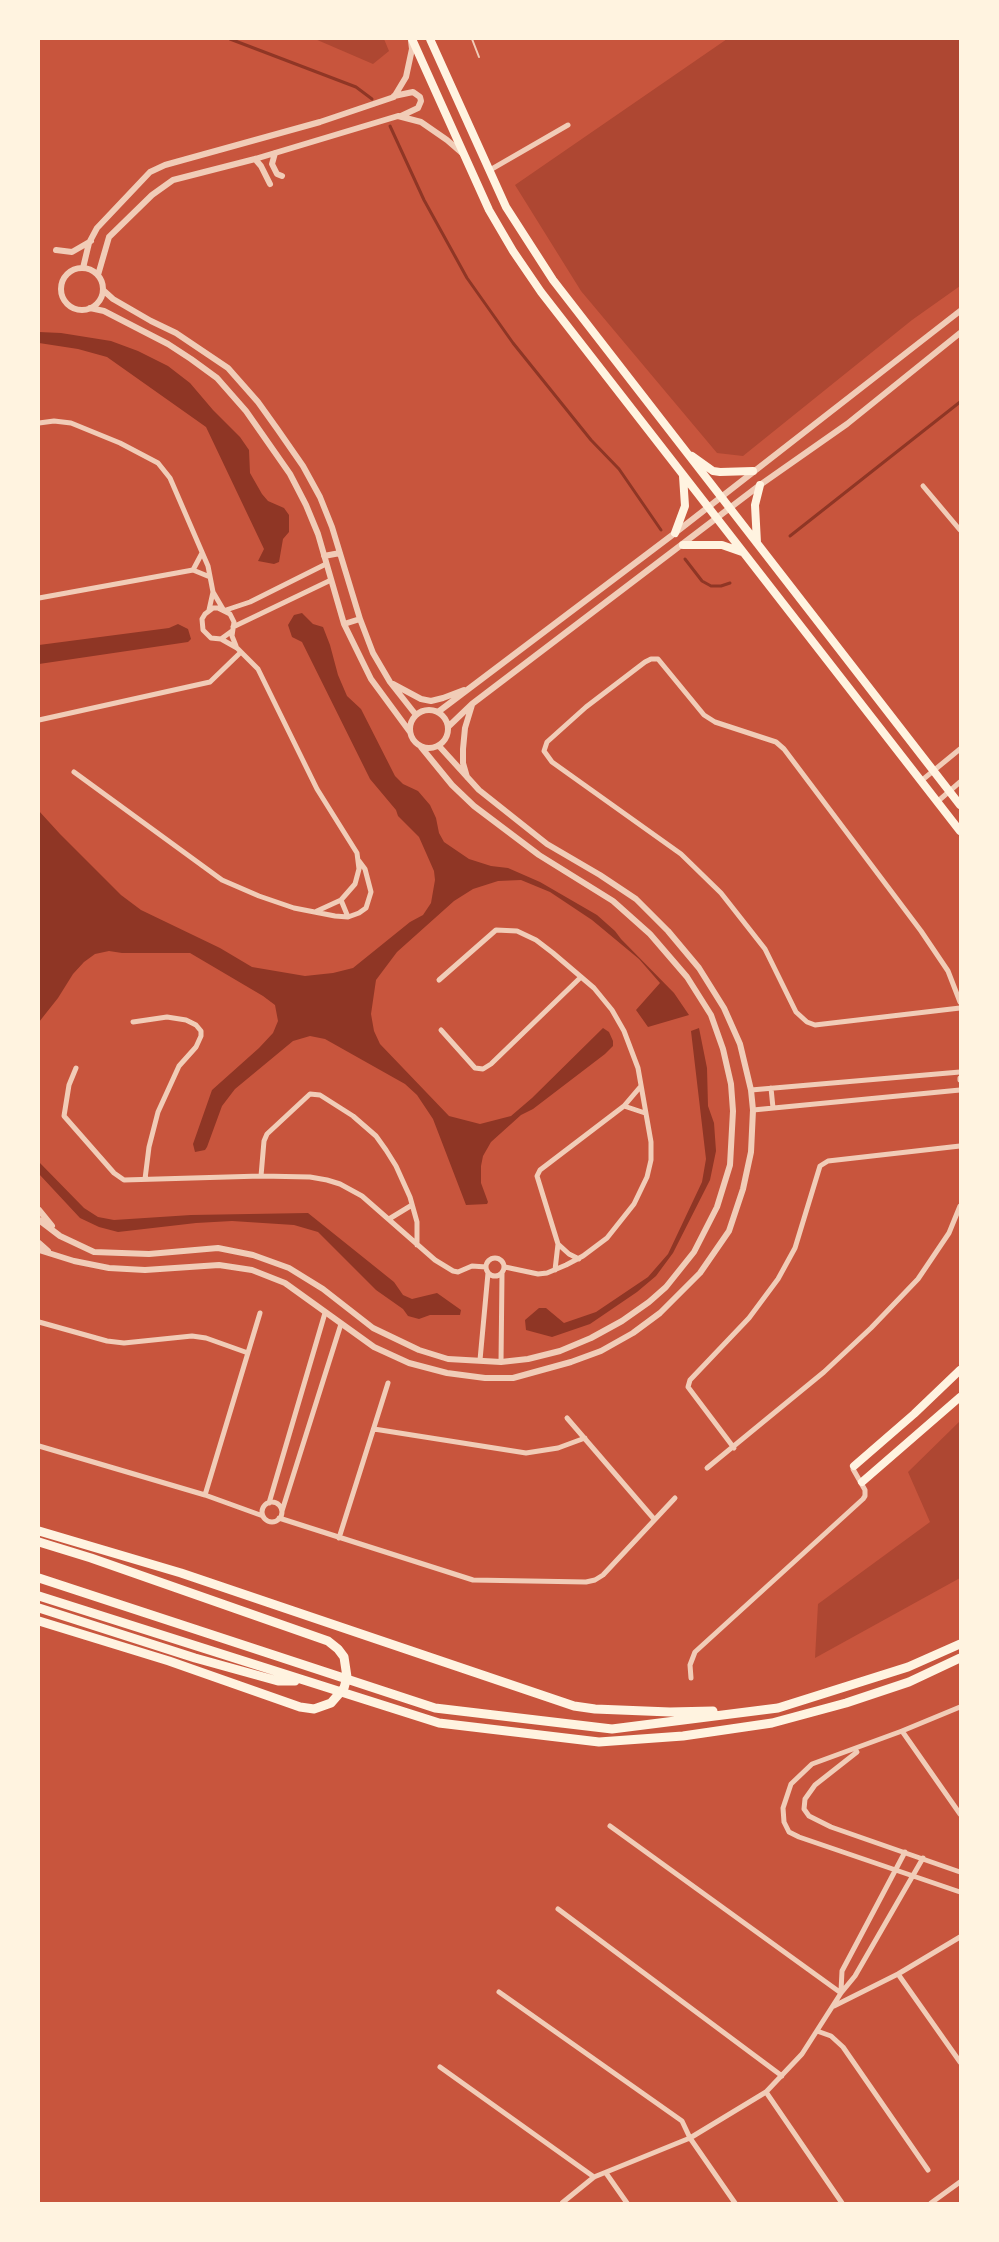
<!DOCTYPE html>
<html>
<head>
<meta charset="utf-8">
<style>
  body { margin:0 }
  #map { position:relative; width:999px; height:2242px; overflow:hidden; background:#c8553d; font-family:Cabin,sans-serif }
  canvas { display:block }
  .frame { position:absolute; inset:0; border:40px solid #fff3e0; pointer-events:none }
</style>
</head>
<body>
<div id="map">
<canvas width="999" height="2242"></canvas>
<div class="frame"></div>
</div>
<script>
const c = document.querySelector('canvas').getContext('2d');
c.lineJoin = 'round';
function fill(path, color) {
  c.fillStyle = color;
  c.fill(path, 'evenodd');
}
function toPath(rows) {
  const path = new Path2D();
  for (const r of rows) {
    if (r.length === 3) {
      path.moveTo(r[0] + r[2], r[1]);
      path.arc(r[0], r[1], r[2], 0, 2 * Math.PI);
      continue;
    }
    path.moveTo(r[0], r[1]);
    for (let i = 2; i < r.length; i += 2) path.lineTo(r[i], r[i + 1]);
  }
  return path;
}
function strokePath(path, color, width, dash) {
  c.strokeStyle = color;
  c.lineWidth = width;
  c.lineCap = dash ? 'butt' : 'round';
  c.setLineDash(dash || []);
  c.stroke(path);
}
const green = toPath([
  [315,39,384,39,389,51,373,64],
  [727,39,960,39,960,286,912,320,743,456,717,453,581,291,515,185],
  [960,1421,960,1578,815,1658,818,1604,930,1522,908,1472]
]);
const water = toPath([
  [39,332,61,333,111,341,138,351,168,366,190,383,213,410,240,437,249,450,250,473,262,494,268,501,284,508,289,515,289,532,283,539,279,562,274,564,258,561,264,549,206,427,107,357,78,349,39,343],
  [302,613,313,624,323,627,330,645,338,675,347,696,361,709,395,776,403,784,418,791,430,805,436,818,439,833,444,842,469,859,491,866,508,868,540,882,597,915,615,931,621,939,674,993,689,1015,648,1027,636,1010,660,983,639,959,592,920,550,892,521,880,498,881,473,889,454,901,397,952,376,980,371,1014,374,1031,380,1044,449,1116,480,1124,511,1116,532,1098,603,1028,609,1032,613,1041,613,1046,605,1054,533,1109,521,1115,491,1142,483,1156,481,1166,481,1183,488,1202,487,1204,466,1205,433,1119,417,1095,405,1084,325,1039,310,1036,293,1041,235,1089,222,1106,207,1147,205,1150,195,1152,193,1144,212,1090,259,1048,273,1033,278,1021,275,1005,263,996,190,953,122,953,109,951,95,954,84,962,73,974,58,998,39,1022,39,811,60,834,121,895,141,910,220,948,252,967,305,976,333,973,353,968,410,922,423,915,431,903,435,880,434,871,419,837,398,816,396,810,370,779,302,642,292,637,288,625,294,615],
  [178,624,188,629,191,639,188,642,39,664,39,645,169,628],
  [699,1028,707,1068,708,1106,714,1123,716,1151,710,1180,673,1253,656,1276,637,1292,590,1324,552,1337,526,1330,525,1320,539,1308,546,1308,564,1323,596,1312,648,1277,668,1254,702,1182,706,1159,691,1031],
  [39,1162,84,1208,98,1217,114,1220,191,1215,308,1213,394,1282,403,1295,412,1299,437,1293,461,1310,460,1315,430,1315,419,1319,408,1316,403,1309,376,1290,318,1232,294,1225,232,1221,196,1223,118,1232,99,1227,80,1218,39,1174]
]);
const stream = toPath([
  [230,39,356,87,372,99],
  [390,126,424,200,467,278,513,343,591,440,619,469,661,530],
  [790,536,960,402],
  [685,559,702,581,711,586,721,586,730,583]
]);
const service = toPath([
  [472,39,479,57]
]);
const minor = toPath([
  [490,170,568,125],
  [39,423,54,421,71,423,120,443,158,463,170,478,208,566,213,592,223,609],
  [923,486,960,530],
  [193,570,202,553],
  [193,570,210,577],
  [39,598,193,570],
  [209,610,213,592],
  [226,610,250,602,326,564],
  [233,627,331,580],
  [232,631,221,639,211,638,203,630,202,619,205,614,213,608,218,608,230,614,234,622,232,636,236,646],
  [221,639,237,648,258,669,317,789,357,853,359,869,355,884,341,900,317,911],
  [39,720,210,682,241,652],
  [74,772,222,880,259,896,294,908,335,916,348,917,359,913,366,908,371,892,365,869,359,861],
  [921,781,960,749],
  [937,802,960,782],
  [341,900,348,917],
  [439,980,496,930,517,931,536,940,553,953,594,988,612,1010,624,1031,638,1068,651,1142,651,1160,647,1177,634,1204,607,1238,583,1256,566,1265,547,1273,538,1274,505,1267],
  [960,1002,948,971,921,931,784,749,776,742,715,722,704,715,658,659,651,659,645,662,586,707,547,742,544,751,552,762,681,854,721,893,765,949,796,1012,807,1022,815,1025,960,1008],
  [133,1022,167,1017,186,1020,196,1025,201,1031,201,1036,196,1047,179,1066,158,1112,149,1147,145,1179],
  [441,1030,475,1068,483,1069,491,1064,581,977],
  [76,1068,69,1085,64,1116,114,1173,124,1180,261,1176,310,1177,327,1180,340,1184,362,1196,435,1260,453,1271,458,1272,472,1266,486,1267],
  [960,1078,960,1080],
  [771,1088,773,1108],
  [751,1090,960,1072],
  [624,1106,645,1113],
  [753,1110,960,1090],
  [261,1176,264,1141,267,1134,310,1094,320,1095,353,1116,376,1136,386,1150,396,1166,410,1197,417,1222,417,1245],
  [389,1219,412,1205],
  [558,1244,569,1254,579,1259],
  [495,1267,9],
  [555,1270,558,1244,537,1176,540,1170,624,1106,641,1086],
  [39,1322,107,1341,124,1343,192,1336,206,1338,248,1353],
  [480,1360,488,1273],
  [501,1362,502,1274],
  [567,1418,654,1519],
  [374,1429,526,1453,558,1448,585,1438],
  [39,1446,205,1495,263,1516],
  [734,1448,688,1387,690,1380,749,1318,778,1279,795,1248,820,1166,828,1161,960,1146],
  [707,1468,824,1372,871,1328,918,1279,949,1233,960,1206],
  [205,1495,260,1313],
  [272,1512,10],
  [269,1503,325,1313],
  [282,1511,341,1324],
  [279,1518,473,1580,586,1582,595,1580,603,1575,675,1498],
  [339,1538,388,1383],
  [691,1678,690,1665,695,1652,863,1499,865,1496,865,1490,853,1469,854,1466],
  [960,1707,902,1731,960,1814],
  [902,1731,812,1764,791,1784,783,1808,784,1822,789,1832,799,1837,960,1892],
  [857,1752,815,1785,805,1799,804,1809,809,1816,831,1827,960,1872],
  [610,1826,841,1993],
  [558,1909,782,2076],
  [898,1974,960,2062],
  [841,1991,842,1971,905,1852],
  [499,1992,682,2121,690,2138,735,2203],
  [834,2006,898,1974,960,1937],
  [817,2031,831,2036,843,2047,928,2170],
  [440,2067,594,2177],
  [766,2092,842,2203],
  [606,2173,627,2203],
  [562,2203,594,2177,690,2138,766,2092,802,2054,841,1993,855,1976,923,1858],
  [931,2203,960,2182]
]);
const tertiary = toPath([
  [394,96,413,92,420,97,421,101,418,108,401,116],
  [275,153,272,164,277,174,282,176],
  [255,159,261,166,270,184],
  [56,250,72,252,91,241],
  [83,268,89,243,97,228,150,172,165,165,320,122,394,97,406,77,412,49,411,41],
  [82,289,21],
  [98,275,109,237,152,195,173,180,255,159,398,116,421,122,447,140,462,153],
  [103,290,113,299,151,321,176,333,228,368,258,402,278,430,303,466,320,497,332,527,360,619,373,653,390,682,416,715],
  [90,308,104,311,168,344,191,359,217,378,246,411,290,474,306,505,318,534,344,624,371,679,410,732],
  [324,556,340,553],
  [344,624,360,619],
  [393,684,421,699,431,701,443,698,464,690],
  [429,729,19],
  [438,712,675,533,960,311],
  [448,727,472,704,760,485,847,424,960,333],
  [467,777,463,763,463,749,465,728,472,705],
  [39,1210,52,1226],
  [39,1220,60,1236,94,1252,149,1254,218,1248,253,1255,289,1268,323,1289,373,1328,419,1350,448,1359,501,1362,528,1359,560,1351,591,1338,622,1321,649,1302,666,1287,694,1252,717,1207,730,1165,733,1111,731,1084,723,1049,711,1015,687,977,650,934,613,901,539,855,474,806,452,785,421,747],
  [39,1243,48,1251],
  [39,1250,74,1261,109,1268,145,1270,219,1265,252,1270,285,1283,374,1347,409,1363,447,1373,485,1378,513,1378,571,1362,601,1351,633,1333,660,1313,700,1273,729,1231,743,1189,751,1152,753,1110,751,1090,740,1044,724,1008,699,968,668,931,636,899,600,875,547,844,479,790,439,746]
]);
const secondary = toPath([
  [412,39,489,210,513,251,541,292,960,831],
  [430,39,506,207,553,280,960,805],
  [692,456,713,471,720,472,753,471],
  [675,533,685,506,683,476],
  [757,543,755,505,760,485],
  [683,545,722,545,742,552],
  [854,1466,914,1414,960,1370],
  [862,1482,960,1397]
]);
const motorway = toPath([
  [39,1531,181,1573,574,1706,595,1709,670,1712,713,1711],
  [39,1542,91,1558,328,1641,338,1649,344,1657,347,1677,344,1688,331,1703,314,1709,300,1707,169,1661,39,1621],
  [39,1578,435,1708,612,1729,778,1708,908,1667,960,1644],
  [39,1596,439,1723,599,1742,683,1736,772,1723,846,1703,909,1682,960,1658],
  [39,1608,195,1658,278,1681,295,1681]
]);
fill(green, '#ae4732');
fill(water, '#8f3625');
strokePath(stream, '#8f3625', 3);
strokePath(service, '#f1ccb7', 2);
strokePath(minor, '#f1ccb7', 5);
strokePath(tertiary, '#f1ccb7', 6);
strokePath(secondary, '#fff3e0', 8);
strokePath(motorway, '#fff3e0', 9);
</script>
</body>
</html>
